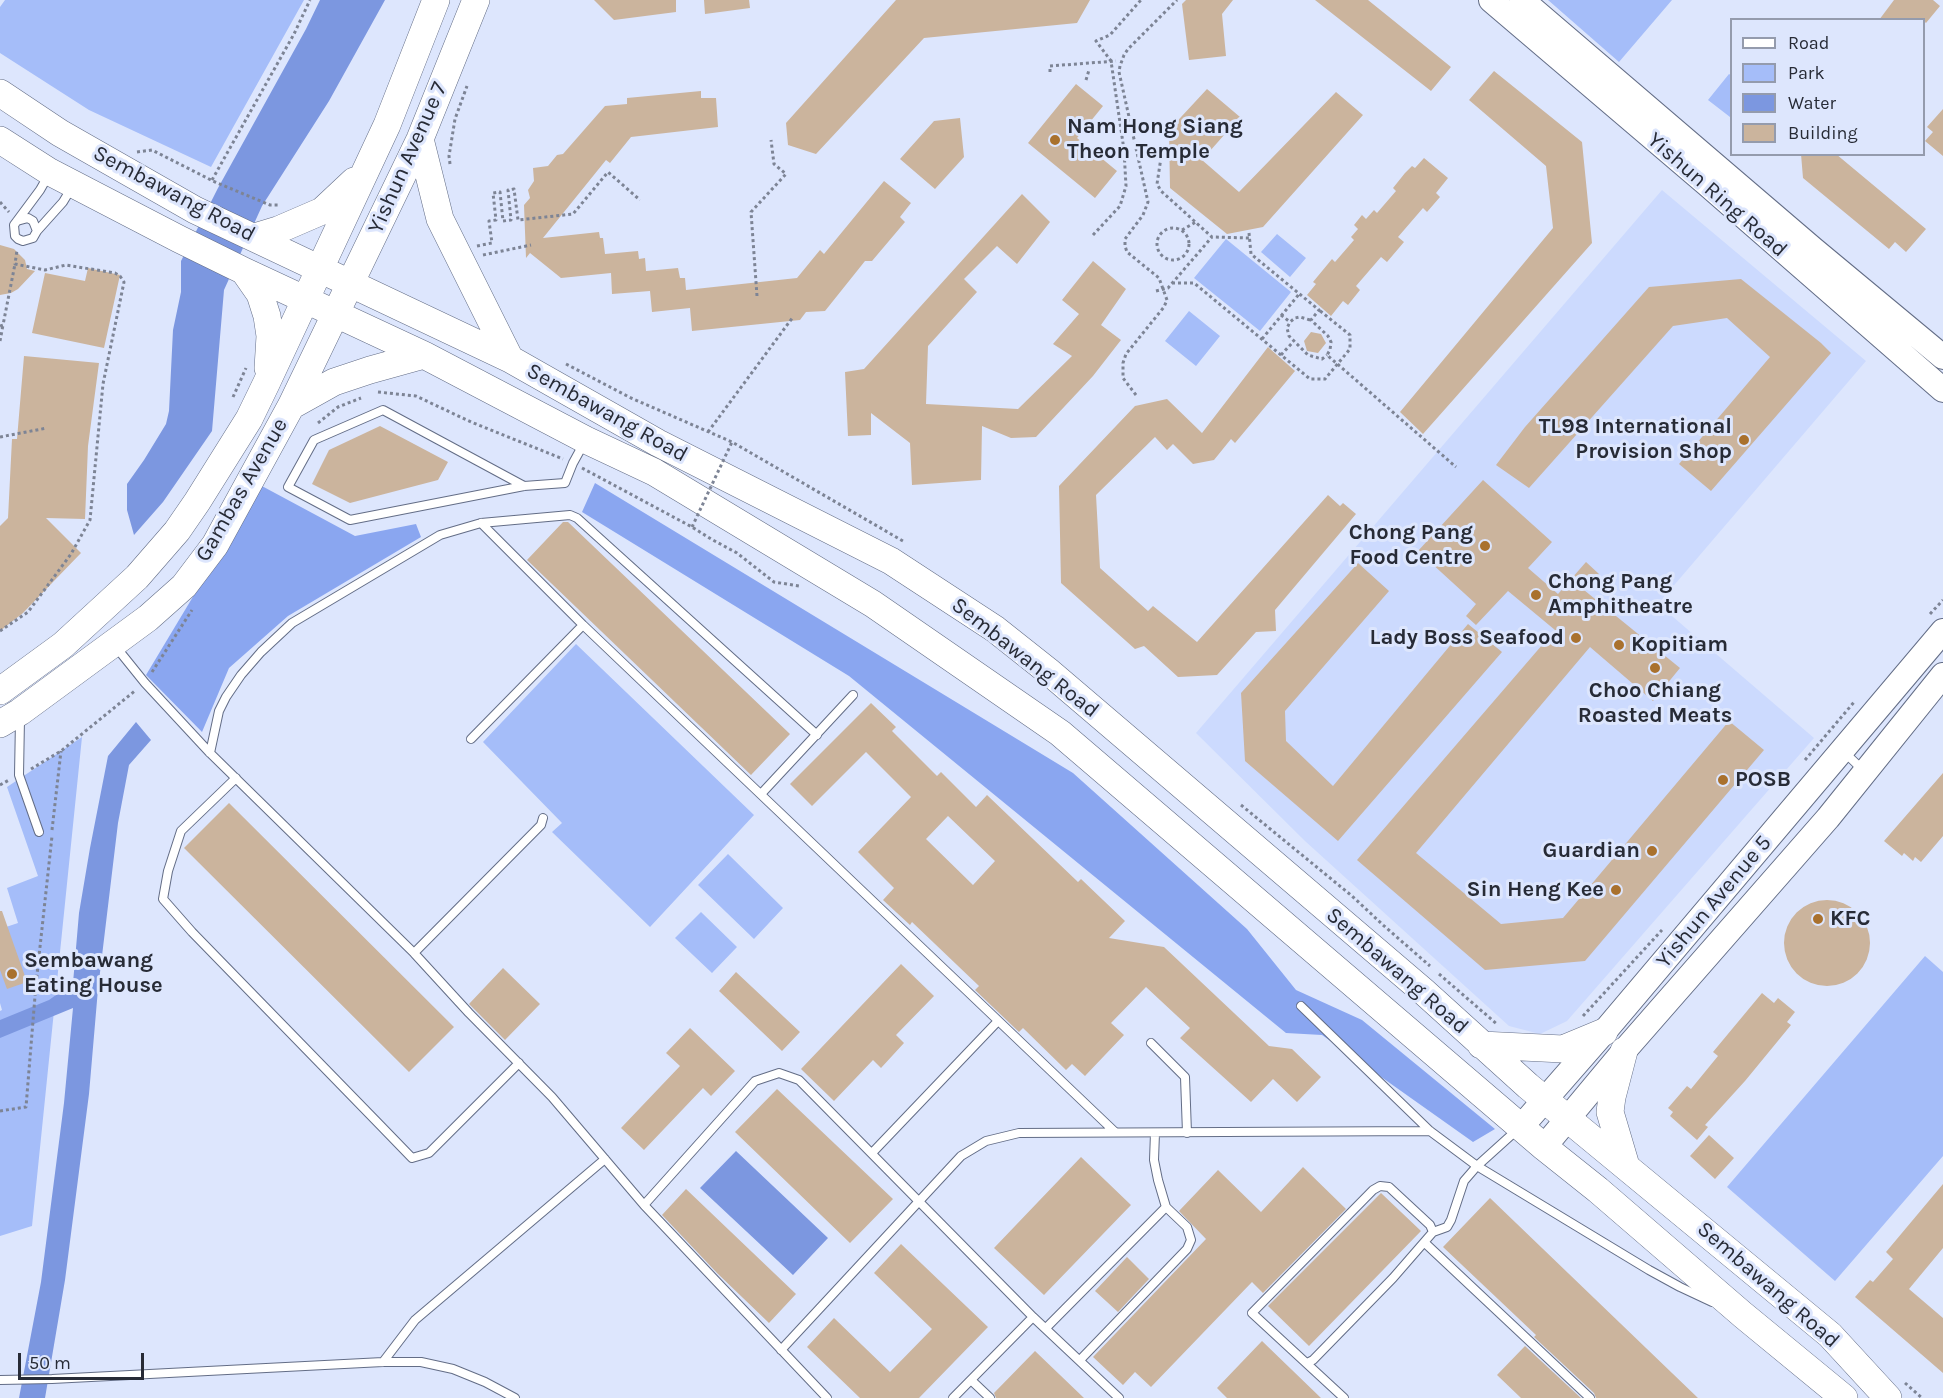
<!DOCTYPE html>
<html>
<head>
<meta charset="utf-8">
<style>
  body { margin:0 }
  #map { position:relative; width:1943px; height:1398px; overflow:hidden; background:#dde6fd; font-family:Karla,sans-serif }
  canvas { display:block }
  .legend { position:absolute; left:1730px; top:18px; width:195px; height:138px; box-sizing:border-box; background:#dde6fd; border:2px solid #949bad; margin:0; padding:8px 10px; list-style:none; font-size:18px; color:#272b36 }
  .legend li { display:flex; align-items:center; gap:12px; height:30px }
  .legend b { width:30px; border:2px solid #949bad }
  .scale { position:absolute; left:18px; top:1353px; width:126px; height:27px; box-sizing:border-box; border:3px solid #272b36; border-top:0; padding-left:8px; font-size:18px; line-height:21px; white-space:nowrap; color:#272b36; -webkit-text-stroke:4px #dde6fd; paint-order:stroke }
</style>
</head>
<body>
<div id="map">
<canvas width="1943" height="1398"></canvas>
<ul class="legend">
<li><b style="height:8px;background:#fff"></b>Road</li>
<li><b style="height:16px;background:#a5bdf9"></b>Park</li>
<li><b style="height:16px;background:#7c97e0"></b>Water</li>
<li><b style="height:16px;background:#cbb49d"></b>Building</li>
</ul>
<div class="scale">50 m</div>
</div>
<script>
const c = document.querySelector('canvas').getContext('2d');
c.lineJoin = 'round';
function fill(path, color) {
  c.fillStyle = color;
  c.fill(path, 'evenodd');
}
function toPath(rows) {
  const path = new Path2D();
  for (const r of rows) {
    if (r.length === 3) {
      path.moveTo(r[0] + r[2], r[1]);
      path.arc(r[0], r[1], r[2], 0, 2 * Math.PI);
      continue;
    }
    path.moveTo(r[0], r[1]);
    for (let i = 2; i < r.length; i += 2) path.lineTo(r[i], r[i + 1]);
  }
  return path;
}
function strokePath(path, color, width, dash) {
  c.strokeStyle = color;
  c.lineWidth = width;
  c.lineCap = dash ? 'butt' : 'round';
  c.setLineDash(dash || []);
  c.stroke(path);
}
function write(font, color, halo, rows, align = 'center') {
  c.font = font + ' Karla,sans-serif';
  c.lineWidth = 6;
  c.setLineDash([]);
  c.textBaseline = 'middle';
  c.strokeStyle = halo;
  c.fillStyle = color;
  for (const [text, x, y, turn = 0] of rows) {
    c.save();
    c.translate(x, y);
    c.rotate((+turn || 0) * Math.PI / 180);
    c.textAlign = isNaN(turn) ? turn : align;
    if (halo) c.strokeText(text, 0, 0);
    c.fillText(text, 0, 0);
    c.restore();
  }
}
const built = toPath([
  [1662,190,1866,361,1658,604,1814,738,1567,1021,1540,1034,1509,1026,1305,841,1196,733]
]);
const green = toPath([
  [5,0,304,0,211,167,89,110,0,53,0,7],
  [1548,0,1672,0,1619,62],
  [1729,74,1732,76,1732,115,1730,117,1708,100],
  [1277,234,1306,258,1290,277,1261,252],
  [1226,239,1291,292,1260,331,1194,278],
  [1189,311,1220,336,1196,366,1165,341],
  [576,644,754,815,650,927,552,832,562,823,483,742],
  [82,737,32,1226,0,1236,0,1011,2,1010,0,1003,0,929,18,923,7,888,38,876,7,787],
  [728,854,783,908,754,939,698,885],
  [701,912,737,947,712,973,675,938],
  [1925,956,1943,972,1943,1156,1835,1281,1727,1187]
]);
const forest = toPath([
  [595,483,1073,773,1247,929,1296,990,1362,1020,1495,1129,1473,1142,1322,1035,1286,1033,849,676,582,512],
  [260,485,355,536,416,524,421,537,288,616,229,668,202,732,146,675]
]);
const water = toPath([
  [320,0,385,0,329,101,262,206,224,290,212,431,163,502,134,535,127,510,127,484,144,460,166,424,169,411,173,330,181,292,181,261,218,188,306,29],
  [136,722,151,740,129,765,118,823,98,989,89,1094,65,1280,45,1398,19,1398,41,1282,64,1103,73,1008,0,1038,0,1020,49,1000,73,983,79,913,90,848,108,756],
  [736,1151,828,1238,793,1275,700,1188]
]);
const building = toPath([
  [594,0,676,0,676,12,614,20],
  [704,0,749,0,750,8,705,14],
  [896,0,1090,0,1077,23,924,38,816,154,788,145,786,123],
  [1186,0,1233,0,1222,14,1226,56,1189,60,1182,4],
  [1315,0,1368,0,1451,67,1431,91],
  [1894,0,1933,0,1940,6,1926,23,1923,20,1879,20],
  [1494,71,1582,142,1592,243,1423,434,1400,412,1553,228,1546,166,1469,100],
  [1076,84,1103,106,1077,138,1117,171,1095,198,1028,143],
  [1207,89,1240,117,1202,160,1239,192,1336,92,1363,115,1263,227,1227,234,1170,188,1169,130],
  [701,91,701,98,716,98,718,127,631,137,610,163,606,160,543,238,599,232,600,238,603,238,605,254,638,251,639,259,645,258,646,271,678,268,680,278,685,278,686,290,797,278,820,250,824,254,884,181,911,203,900,217,905,222,872,261,865,261,825,311,806,312,800,320,692,331,690,308,652,312,650,291,612,294,611,273,561,278,530,253,526,258,524,205,530,198,528,190,534,181,533,168,548,166,557,155,563,154,605,106,627,104,627,98],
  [1943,109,1943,156,1925,141,1933,132,1927,127],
  [960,118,964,157,935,189,900,159,934,121],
  [1801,154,1836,154,1926,229,1906,252,1895,242,1889,249,1803,178],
  [1424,158,1448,178,1436,193,1440,197,1427,212,1423,208,1398,237,1404,242,1387,262,1381,257,1356,286,1360,290,1348,305,1343,301,1331,316,1307,295,1316,284,1313,282,1332,259,1335,262,1354,240,1351,237,1358,229,1354,225,1362,215,1366,219,1374,210,1377,213,1396,191,1393,188,1405,173,1412,166,1415,168],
  [1022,194,1050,222,1017,264,997,246,964,279,977,292,928,346,926,404,1018,409,1072,356,1053,344,1079,314,1062,300,1093,261,1126,289,1101,325,1121,340,1093,376,1036,437,1011,438,982,426,981,480,912,485,910,443,871,413,871,435,848,436,845,372,864,369],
  [0,245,14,249,25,260,27,269,35,271,18,289,11,293,0,295],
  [88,268,120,275,104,348,32,333,45,273,85,281],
  [1741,279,1821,343,1831,353,1711,491,1679,464,1770,357,1727,318,1673,326,1529,488,1496,465,1525,427,1649,287],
  [1311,332,1321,334,1326,343,1318,353,1307,351,1304,341],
  [1268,347,1295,371,1235,443,1231,439,1214,460,1193,464,1173,444,1167,450,1155,437,1096,495,1100,568,1148,611,1153,606,1197,642,1328,495,1340,506,1343,503,1356,514,1275,610,1276,631,1256,632,1217,675,1178,677,1144,646,1135,649,1061,583,1059,486,1135,406,1167,399,1202,433],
  [24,356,99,363,88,446,85,519,46,518,81,553,23,613,0,631,0,526,8,518,12,439,17,439],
  [380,426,448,462,438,480,350,503,312,484,329,450],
  [1483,480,1552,542,1528,568,1558,594,1586,562,1599,574,1584,590,1680,668,1653,701,1590,647,1416,853,1501,924,1563,918,1729,721,1764,750,1585,961,1485,970,1357,860,1555,630,1508,591,1476,625,1466,616,1476,604,1418,551],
  [563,522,568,522,790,734,751,775,527,560],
  [1358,563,1389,591,1285,711,1286,741,1333,786,1468,624,1502,652,1338,841,1245,761,1241,693],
  [871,703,896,727,892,731,937,776,941,772,976,807,987,795,1078,882,1081,879,1125,921,1109,938,1164,947,1269,1046,1292,1049,1321,1077,1297,1102,1273,1079,1251,1102,1180,1038,1190,1028,1146,987,1111,1023,1124,1035,1085,1076,1072,1064,1066,1070,1023,1028,1019,1032,975,990,979,986,912,922,910,925,883,900,894,888,858,852,911,797,866,752,812,806,790,784],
  [948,816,995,861,973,885,926,839],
  [1943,773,1943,836,1921,862,1915,857,1913,861,1904,853,1902,856,1884,841],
  [229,803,454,1027,409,1072,184,848],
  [1827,943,43],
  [0,911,2,911,27,982,7,989,0,970],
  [901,964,934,996,896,1035,904,1043,881,1068,873,1060,834,1101,801,1069],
  [503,968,540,1004,505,1040,469,1004],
  [736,972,800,1032,782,1051,719,991],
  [1762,993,1774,1003,1778,998,1795,1012,1787,1022,1791,1025,1745,1081,1705,1125,1708,1127,1697,1140,1670,1116,1673,1112,1668,1108,1687,1086,1691,1089,1718,1056,1713,1052],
  [690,1028,735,1071,711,1096,703,1088,644,1150,621,1128,680,1066,666,1053],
  [777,1089,893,1199,850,1243,735,1132],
  [1709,1135,1734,1158,1715,1179,1690,1156],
  [1081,1157,1131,1205,1044,1295,994,1248],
  [1303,1167,1346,1209,1263,1293,1252,1282,1151,1387,1135,1372,1123,1385,1093,1357,1206,1239,1179,1211,1218,1170,1261,1212],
  [1943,1184,1943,1248,1909,1289,1943,1318,1943,1373,1855,1297,1870,1280,1873,1282,1893,1259,1886,1252],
  [686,1189,796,1294,769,1323,717,1273,662,1215],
  [1381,1193,1421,1231,1309,1346,1268,1306],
  [1490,1198,1698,1398,1596,1398,1594,1393,1534,1337,1536,1335,1443,1247],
  [901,1244,988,1327,919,1398,860,1398,807,1347,834,1318,890,1372,932,1329,874,1273],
  [1127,1257,1149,1279,1118,1312,1095,1291],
  [1262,1341,1321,1398,1227,1398,1217,1388],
  [1525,1346,1581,1398,1521,1398,1497,1375],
  [1035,1351,1084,1398,996,1398,994,1393]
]);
const path = toPath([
  [1050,72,1050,66,1116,61],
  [1086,80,1089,70],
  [137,152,152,150,215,182,270,205,280,205],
  [1138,152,1162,151,1157,184,1161,191,1212,237,1249,238],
  [450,164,449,156,455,119,467,86],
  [212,180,294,34,310,0],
  [0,202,9,212],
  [1173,244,16],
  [1182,230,1196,222],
  [1249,233,1251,254,1319,310,1311,320,1328,336,1331,342,1330,350,1327,355,1456,467],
  [1093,235,1120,206,1126,186,1124,150,1111,61,1096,41,1110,35,1141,0],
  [477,246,492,243,489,221,496,220,493,193,500,192,503,221,511,220,508,190,514,189,518,220,573,214,608,172,640,200],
  [483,255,531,245],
  [1172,283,1194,283,1310,379,1325,379,1350,349,1350,335,1319,310],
  [1156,291,1168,288,1212,237],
  [757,296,751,212,786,174,774,164,771,140],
  [1281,315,1290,322],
  [1310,320,1300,317,1295,318,1290,322,1287,328,1289,336,1308,355,1322,359,1327,355],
  [0,326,3,325,15,264],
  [1262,339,1300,293],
  [0,341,3,325],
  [1281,355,1293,342],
  [566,364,631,398,732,442,903,541],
  [378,392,416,396,471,422,563,459],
  [1136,395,1123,378,1123,363,1126,354,1164,307,1167,300,1159,278,1127,252,1125,246,1125,239,1143,215,1148,202,1119,72,1120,66,1124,55,1128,49,1177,0],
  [233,397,246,368],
  [318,423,338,407,361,398],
  [708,432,793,317],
  [0,437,47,428],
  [582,468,692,527,711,539,737,553,774,582,799,586],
  [1930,614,1943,600],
  [0,631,28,612,71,554,90,520,103,384,124,282,120,276,115,273,66,265,45,270,15,264,17,250],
  [152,672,192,610],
  [1805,760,1855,701],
  [31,769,61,751,136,690],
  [0,785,9,780],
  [1241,805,1352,896,1383,925,1430,966],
  [52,830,61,751],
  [1439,974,1498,1025],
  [1583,1016,1662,930],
  [0,1111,26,1107,36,984,52,836],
  [1905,1383,1922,1398]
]);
const lane = toPath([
  [17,221,28,218,33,221,37,231,33,238,23,241,18,239,15,236,14,225,17,221,40,190,48,176],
  [37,231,63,202,72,187],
  [524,486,383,410,314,440,288,487,350,520,524,486,565,483,573,463,584,443],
  [481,523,583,625,1115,1132],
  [116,647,145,683,210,753,414,953,469,1013,552,1097,644,1205,827,1398],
  [20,719,19,775,39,832],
  [471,739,583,625],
  [1843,751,1864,771],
  [210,753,219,711,226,697,241,675,261,652,292,623,440,535,481,523,570,515,577,518,817,735],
  [236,778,181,831,168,871,163,899,192,932,380,1125,412,1158,429,1153,519,1063],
  [761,794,853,695],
  [414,953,541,825,543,818],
  [1301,1006,1430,1131,1477,1166,1649,1270,1680,1287,1712,1302],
  [1151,1043,1185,1077,1187,1133],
  [872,1153,998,1021],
  [644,1205,755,1081,779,1073,799,1080,1033,1317,1119,1398],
  [1425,1243,1590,1398],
  [1046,1328,1166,1207],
  [781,1350,961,1156,986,1141,1019,1133,1430,1131],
  [1080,1360,1187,1249,1191,1240,1187,1227,1166,1207,1158,1180,1154,1160,1155,1133],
  [383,1362,415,1320,605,1159],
  [1307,1363,1313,1360,1393,1278,1433,1232,1447,1227,1451,1220,1464,1181,1477,1166,1518,1129],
  [0,1380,52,1379,383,1362,421,1362,453,1369,485,1382,515,1398],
  [971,1380,990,1398],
  [953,1398,1033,1317],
  [1344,1398,1252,1313,1373,1190,1380,1186,1389,1187,1430,1225,1433,1232]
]);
const secondary = toPath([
  [1491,0,1707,184,1943,390],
  [1522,0,1813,249,1943,357],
  [1521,1127,1604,1032,1943,631],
  [1544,1147,1624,1051,1828,818,1943,675]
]);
const primary = toPath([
  [0,93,60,133,195,210,510,359,658,443,891,561,995,629,1048,671,1423,991,1528,1086,1830,1335,1888,1398],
  [420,139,440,219,510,359],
  [0,140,50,172,179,239,244,271,424,355,586,440,654,472,873,604,1060,733,1544,1147,1598,1190,1743,1315,1844,1398],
  [255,237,278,230,322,211,354,181],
  [244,271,260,294,267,316,270,336,268,368],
  [291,406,334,382,370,370,424,355],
  [0,691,63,645,137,577,177,531,197,502,249,419,266,384,387,125,436,0],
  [0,724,20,712,148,618,184,586,215,545,291,406,420,139,476,0],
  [1481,1045,1563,1049,1604,1032],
  [1624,1051,1612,1097,1610,1112,1626,1166]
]);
const pathBridge = toPath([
  [692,527,732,442]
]);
const markers = [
  [1055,140,6,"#a9712e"],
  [1744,440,6,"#a9712e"],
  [1485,546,6,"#a9712e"],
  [1536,595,6,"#a9712e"],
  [1576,638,6,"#a9712e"],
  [1619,645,6,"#a9712e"],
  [1655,668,6,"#a9712e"],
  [1723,780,6,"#a9712e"],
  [1652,851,6,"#a9712e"],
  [1616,890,6,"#a9712e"],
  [1818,919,6,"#a9712e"],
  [12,974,6,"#a9712e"]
];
const poiNames = [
  ["Nam Hong Siang",1067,127],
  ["Theon Temple",1067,152],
  ["TL98 International",1732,427,"right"],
  ["Provision Shop",1732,452,"right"],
  ["Chong Pang",1473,533,"right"],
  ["Food Centre",1473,558,"right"],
  ["Chong Pang",1548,582],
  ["Amphitheatre",1548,607],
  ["Lady Boss Seafood",1564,638,"right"],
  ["Kopitiam",1631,645],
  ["Choo Chiang",1655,691,"center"],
  ["Roasted Meats",1655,716,"center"],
  ["POSB",1735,780],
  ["Guardian",1640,851,"right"],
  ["Sin Heng Kee",1604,890,"right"],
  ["KFC",1830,919],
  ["Sembawang",24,961],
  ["Eating House",24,986]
];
const streetNames = [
  ["Yishun Avenue 7",408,158,-66],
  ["Sembawang Road",174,194,28],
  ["Yishun Ring Road",1717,195,41],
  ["Sembawang Road",607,413,29],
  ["Gambas Avenue",242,490,-60],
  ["Sembawang Road",1025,658,38],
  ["Yishun Avenue 5",1714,902,-50],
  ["Sembawang Road",1397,971,41],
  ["Sembawang Road",1768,1285,41]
];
fill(built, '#ccdafe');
fill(green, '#a5bdf9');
fill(forest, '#8aa6f0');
fill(water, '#7c97e0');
fill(building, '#cbb49d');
strokePath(lane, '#636d86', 10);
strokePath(secondary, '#636d86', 26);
strokePath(primary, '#636d86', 28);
strokePath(path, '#7d8495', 3, [3, 3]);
strokePath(lane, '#fff', 8);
strokePath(secondary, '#fff', 24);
strokePath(primary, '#fff', 27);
strokePath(pathBridge, '#7d8495', 3, [3, 3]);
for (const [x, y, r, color] of markers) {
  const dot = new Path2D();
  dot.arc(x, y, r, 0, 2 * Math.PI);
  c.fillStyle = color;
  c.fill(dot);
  strokePath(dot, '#dde6fd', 2);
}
write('bold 22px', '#272b36', '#dde6fd', poiNames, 'left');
write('22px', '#272b36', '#dde6fd', streetNames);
</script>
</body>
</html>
